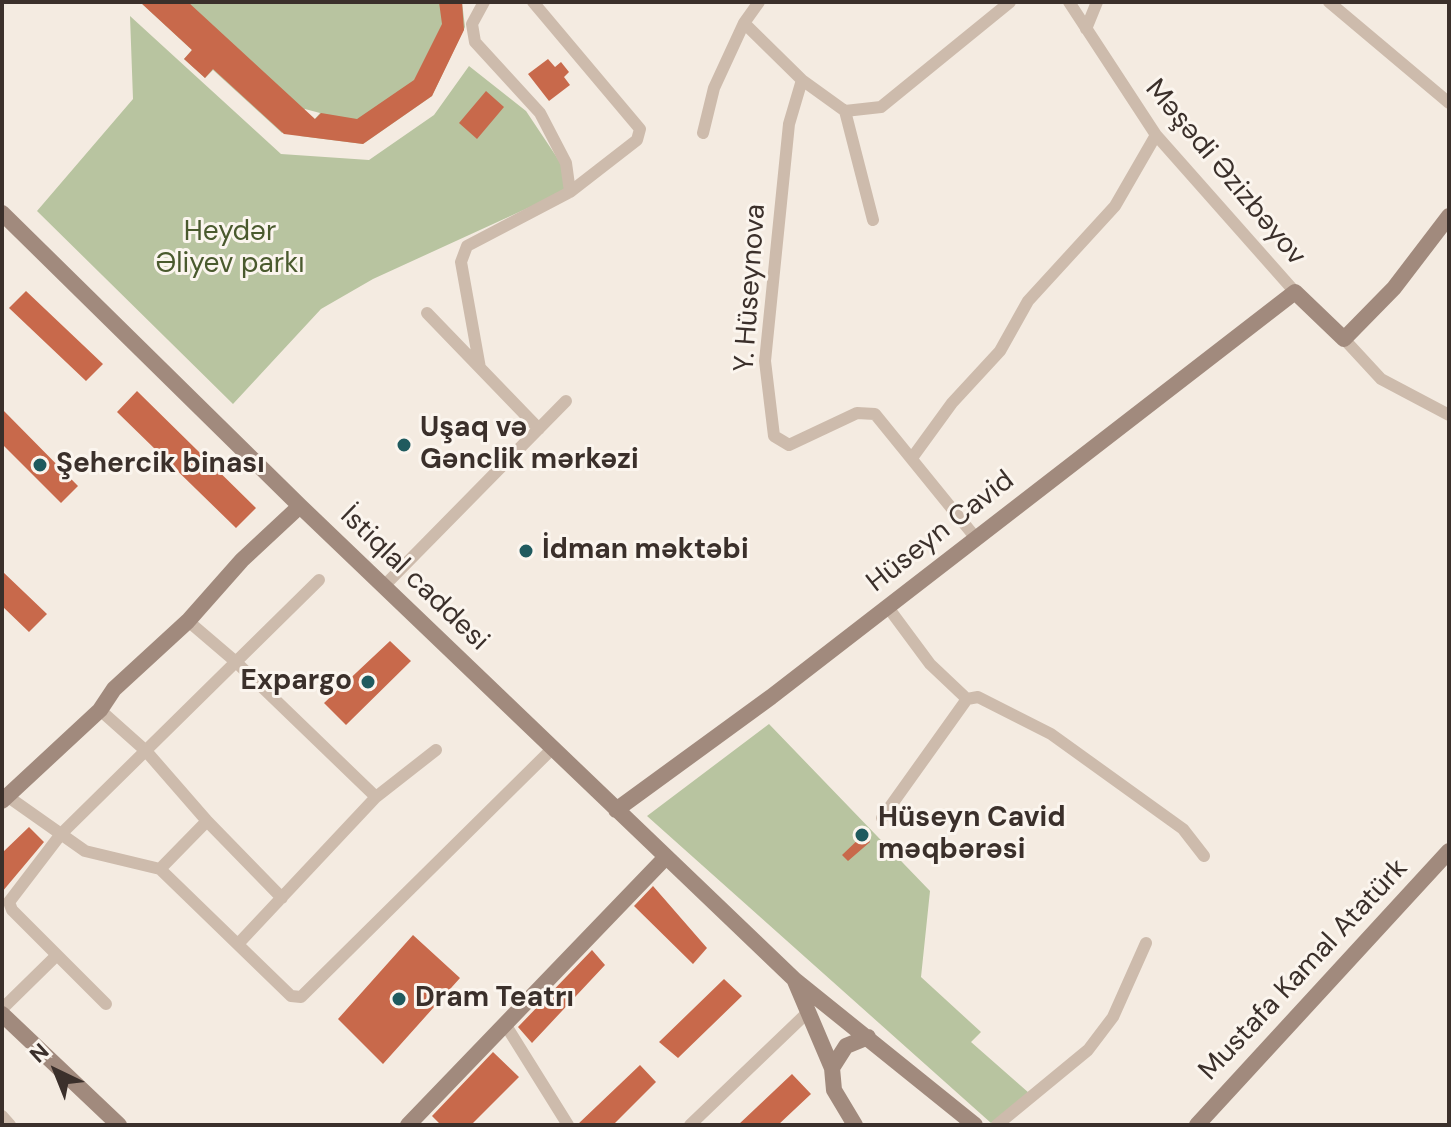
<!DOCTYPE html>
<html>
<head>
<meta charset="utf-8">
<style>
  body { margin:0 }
  #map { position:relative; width:1451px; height:1127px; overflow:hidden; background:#f4ebe1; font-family:"DM Sans",sans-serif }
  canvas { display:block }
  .frame { position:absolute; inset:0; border:4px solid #3b302b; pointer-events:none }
  .north { position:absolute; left:16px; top:1031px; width:80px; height:80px; -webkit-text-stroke:6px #fbf5ee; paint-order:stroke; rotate:317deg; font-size:22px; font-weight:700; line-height:32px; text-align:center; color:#3b302b }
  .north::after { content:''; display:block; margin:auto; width:28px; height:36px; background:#3b302b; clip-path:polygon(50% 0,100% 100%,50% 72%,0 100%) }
</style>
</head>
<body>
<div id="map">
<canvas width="1451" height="1127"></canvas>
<div class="frame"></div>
<div class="north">N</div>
</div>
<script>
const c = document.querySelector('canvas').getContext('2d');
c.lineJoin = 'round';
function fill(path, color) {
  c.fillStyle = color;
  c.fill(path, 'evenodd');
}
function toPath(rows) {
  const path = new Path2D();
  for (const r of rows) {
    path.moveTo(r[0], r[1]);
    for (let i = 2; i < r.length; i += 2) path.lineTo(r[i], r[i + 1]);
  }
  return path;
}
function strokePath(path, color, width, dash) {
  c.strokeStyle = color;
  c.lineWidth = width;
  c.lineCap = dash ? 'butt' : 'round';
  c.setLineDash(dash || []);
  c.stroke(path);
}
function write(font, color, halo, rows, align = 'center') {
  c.font = font + ' "DM Sans",sans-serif';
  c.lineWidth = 6;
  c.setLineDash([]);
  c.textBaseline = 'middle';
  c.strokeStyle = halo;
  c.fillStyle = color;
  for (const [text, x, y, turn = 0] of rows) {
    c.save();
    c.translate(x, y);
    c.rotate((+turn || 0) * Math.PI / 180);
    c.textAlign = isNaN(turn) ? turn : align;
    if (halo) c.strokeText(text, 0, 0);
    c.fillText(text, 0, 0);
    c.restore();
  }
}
const green = toPath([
  [140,2,462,2,465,27,432,96,363,144,300,136,320,113,305,109,282,133,213,70,205,78,184,59,192,50],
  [130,16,281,154,369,160,434,115,469,66,526,111,576,186,373,279,321,309,233,404,37,211,133,99],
  [769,724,930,891,921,977,981,1032,971,1042,1029,1093,991,1123,647,816]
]);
const building = toPath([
  [140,2,188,2,315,119,321,113,357,119,414,80,442,24,439,2,462,2,464,30,432,96,363,144,284,134,213,69,205,78,184,59,192,50],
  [548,59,555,67,561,62,569,72,564,77,570,85,549,101,528,74],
  [486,91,504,107,477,139,459,123],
  [26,291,103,364,86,381,9,308],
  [137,391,256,508,236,528,117,412],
  [2,409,78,486,61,503,2,444],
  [2,571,47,614,29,632,2,606],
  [390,641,411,661,346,725,324,703],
  [29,827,44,842,2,892,2,853],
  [864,834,870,842,848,861,842,855],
  [653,886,707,948,693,964,634,906],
  [413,935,460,978,383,1064,338,1019],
  [592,950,605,965,532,1043,518,1027],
  [724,979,742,996,678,1058,659,1042],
  [493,1052,519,1077,471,1125,441,1125,432,1116],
  [640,1065,656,1082,613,1125,577,1125],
  [792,1074,811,1094,778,1125,738,1125]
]);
const street = toPath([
  [533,2,640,129,637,140,570,192],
  [759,2,744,23,802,80],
  [1069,2,1156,135,1295,292],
  [1329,2,1449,103],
  [1086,29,1097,2],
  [845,111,802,80,789,124,765,361,774,436,789,445,857,413,875,414,975,537],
  [845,111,881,107,1010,2],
  [845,111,873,220],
  [703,133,714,88,744,23],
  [427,313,539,429],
  [1344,339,1381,379,1449,415],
  [480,368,461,262,467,246,570,192,566,163,540,113,475,42,472,24,484,2],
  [912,458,952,403,1000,351,1028,301,1115,206,1156,135],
  [384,586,566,401],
  [887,606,930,664,967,699],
  [188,621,236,662,376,797],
  [967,699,978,697,1051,734,1183,829,1204,856],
  [100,710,146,751,207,821,160,869],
  [7,796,85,851,160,869,291,996,301,997,553,748],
  [882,818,967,699],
  [207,821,282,898],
  [238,944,376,797,436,750],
  [106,1004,12,910,9,902,61,834,319,580],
  [2,1009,57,955],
  [505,1024,568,1125],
  [2,1116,10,1125],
  [690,1125,807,1013],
  [997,1125,1088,1050,1113,1017,1146,943]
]);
const secondary = toPath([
  [2,213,300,506,795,980,975,1125],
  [2,801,100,710,114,689,188,621,242,560,300,506],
  [616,810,771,697,1295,292,1344,339,1394,288,1449,216],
  [795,981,832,1068,834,1090,855,1125],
  [2,1014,119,1125],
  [832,1068,846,1046,868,1037],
  [408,1125,666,857],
  [1197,1125,1449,851]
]);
const markers = [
  [404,445,8,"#1f5a5e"],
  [40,465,8,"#1f5a5e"],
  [526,551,8,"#1f5a5e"],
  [368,682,8,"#1f5a5e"],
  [862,835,8,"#1f5a5e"],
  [399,999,8,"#1f5a5e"]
];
const streetNames = [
  ["Məşədi Əzizbəyov",1225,173,50],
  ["Y. Hüseynova",751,288,-86],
  ["Hüseyn Cavid",941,532,-38],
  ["İstiqlal caddesi",414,579,44],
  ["Mustafa Kamal Atatürk",1304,970,-47]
];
const parkNames = [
  ["Heydər",230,233],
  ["Əliyev parkı",230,265]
];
const poiNames = [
  ["Uşaq və",420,429],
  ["Gənclik mərkəzi",420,461],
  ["Şehercik binası",56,465],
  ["İdman məktəbi",542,551],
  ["Expargo",352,682,"right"],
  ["Hüseyn Cavid",878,819],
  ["məqbərəsi",878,851],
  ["Dram Teatrı",415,999]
];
fill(green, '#b8c4a0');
fill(building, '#c8694b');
strokePath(street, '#cdbbac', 12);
strokePath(secondary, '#a18a7d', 16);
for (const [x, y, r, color] of markers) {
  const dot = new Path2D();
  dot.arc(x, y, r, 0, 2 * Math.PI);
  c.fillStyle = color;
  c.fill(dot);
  strokePath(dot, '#fbf5ee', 3);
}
write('28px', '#3b302b', '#fbf5ee', streetNames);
write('28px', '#4a5a2e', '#fbf5ee', parkNames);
write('bold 28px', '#3b302b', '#fbf5ee', poiNames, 'left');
</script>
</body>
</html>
